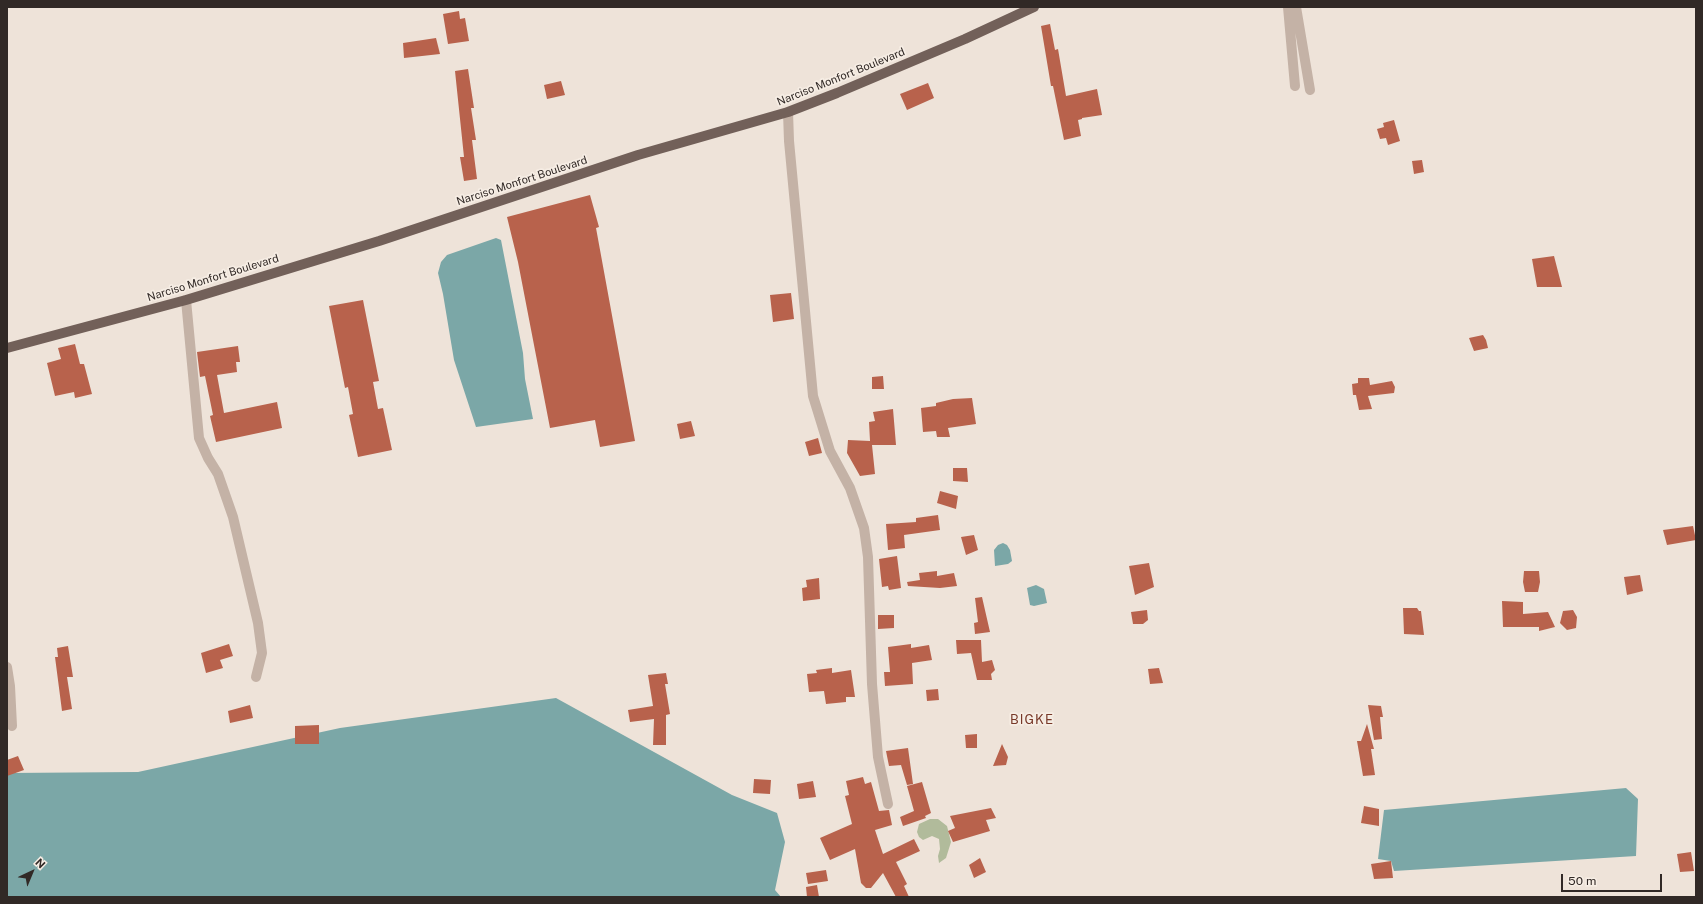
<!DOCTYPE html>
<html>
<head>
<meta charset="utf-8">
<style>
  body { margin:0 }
  #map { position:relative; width:1703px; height:904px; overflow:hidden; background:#eee3d9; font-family:"Public Sans",sans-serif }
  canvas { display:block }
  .frame { position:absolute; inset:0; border:8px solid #312926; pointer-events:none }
  .north { position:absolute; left:12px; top:852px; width:40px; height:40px; -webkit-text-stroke:3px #f6ede4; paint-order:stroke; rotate:44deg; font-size:11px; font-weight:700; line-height:16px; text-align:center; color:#312926 }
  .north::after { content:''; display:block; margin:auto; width:14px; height:18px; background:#312926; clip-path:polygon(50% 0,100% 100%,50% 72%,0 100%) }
  .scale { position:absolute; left:1561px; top:874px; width:101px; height:18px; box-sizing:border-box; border:2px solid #312926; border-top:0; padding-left:5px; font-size:12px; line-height:14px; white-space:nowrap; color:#312926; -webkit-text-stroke:3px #f6ede4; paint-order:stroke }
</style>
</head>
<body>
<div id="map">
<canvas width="1703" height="904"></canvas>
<div class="frame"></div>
<div class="north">N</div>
<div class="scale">50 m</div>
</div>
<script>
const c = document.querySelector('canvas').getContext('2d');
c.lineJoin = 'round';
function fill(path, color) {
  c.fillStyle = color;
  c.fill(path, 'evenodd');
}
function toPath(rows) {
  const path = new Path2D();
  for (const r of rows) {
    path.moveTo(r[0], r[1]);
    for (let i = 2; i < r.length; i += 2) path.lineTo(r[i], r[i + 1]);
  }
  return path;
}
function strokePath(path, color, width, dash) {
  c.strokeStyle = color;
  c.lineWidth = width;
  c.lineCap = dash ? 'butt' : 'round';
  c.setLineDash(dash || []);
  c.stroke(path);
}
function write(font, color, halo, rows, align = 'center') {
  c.font = font + ' "Public Sans",sans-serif';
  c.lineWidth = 3.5;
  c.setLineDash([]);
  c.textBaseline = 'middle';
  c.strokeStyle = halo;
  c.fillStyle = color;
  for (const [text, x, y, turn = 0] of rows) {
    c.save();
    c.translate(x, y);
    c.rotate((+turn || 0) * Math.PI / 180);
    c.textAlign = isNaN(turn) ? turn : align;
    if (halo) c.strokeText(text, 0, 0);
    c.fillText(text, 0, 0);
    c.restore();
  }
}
const green = toPath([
  [930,819,938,819,947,826,951,842,946,858,939,863,938,856,940,849,939,839,932,836,923,840,919,837,917,832,919,824]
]);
const water = toPath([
  [496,238,501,240,523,353,525,379,533,419,476,427,454,360,443,294,438,273,441,262,447,255],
  [1003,543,1007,545,1010,550,1012,561,1008,564,995,566,994,550,998,545],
  [1036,585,1044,589,1047,603,1034,606,1030,605,1027,588],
  [556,698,732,795,777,813,785,842,775,890,781,897,7,897,7,773,138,772,340,728],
  [1626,788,1638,799,1636,856,1394,871,1391,861,1378,859,1384,810]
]);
const building = toPath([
  [459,11,460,19,465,18,469,41,448,44,443,14],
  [1050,24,1055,50,1058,49,1066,96,1097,89,1102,115,1082,118,1082,119,1078,120,1081,136,1064,140,1053,86,1051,86,1041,26],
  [436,38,440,54,404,58,403,43],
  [468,69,474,108,471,108,476,140,472,140,477,179,464,181,460,157,464,157,455,71],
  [561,81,565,95,547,99,544,85],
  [928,83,934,98,907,110,900,94],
  [1394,120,1400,141,1388,145,1386,138,1380,139,1377,129,1384,127,1383,123],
  [1422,160,1424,172,1414,174,1412,161],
  [590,195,599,227,596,228,635,441,600,447,595,420,550,428,518,262,507,217],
  [1554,256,1562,287,1537,287,1532,259],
  [791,293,794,319,773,322,770,295],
  [363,300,379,381,373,382,378,409,383,408,392,450,358,457,349,415,353,414,348,387,345,388,329,306],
  [1483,335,1486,340,1488,348,1474,351,1469,338],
  [75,344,80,364,84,364,92,394,75,398,74,392,55,396,47,363,61,359,58,348],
  [238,346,240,362,236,362,237,372,217,375,224,413,277,402,282,428,216,442,210,416,213,415,205,376,200,377,197,352],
  [883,376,884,389,872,389,872,377],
  [1358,378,1369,378,1370,385,1392,381,1395,387,1394,393,1368,396,1372,409,1359,410,1356,395,1353,395,1352,384,1358,383],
  [972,398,976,424,948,428,950,437,937,437,936,431,923,432,921,408,936,406,936,403,953,399],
  [893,409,896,445,872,445,875,474,860,476,847,453,848,440,870,441,869,422,875,421,873,412],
  [691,421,695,436,680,439,677,424],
  [818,438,822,453,809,456,805,442],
  [953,468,967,468,968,482,953,481],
  [940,491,958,496,956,509,937,503],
  [938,515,940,530,904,535,905,548,888,550,886,524,916,522,916,518],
  [1693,526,1696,540,1667,545,1663,530],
  [974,535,978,550,966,555,961,537],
  [897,556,901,588,889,590,888,586,882,587,879,559],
  [1149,563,1154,587,1135,595,1129,566],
  [937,571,937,576,954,573,957,586,940,588,908,586,907,582,920,580,919,573],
  [1524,571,1539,571,1540,582,1538,592,1525,592,1523,582],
  [1640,575,1643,591,1627,595,1624,577],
  [819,578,820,599,803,601,802,588,807,587,806,580],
  [982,597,990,632,975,634,974,623,978,622,975,598],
  [1502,601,1523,602,1523,614,1548,612,1555,627,1539,631,1539,627,1503,627],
  [1403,608,1417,608,1419,611,1421,611,1424,635,1404,634],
  [1147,610,1148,620,1143,624,1133,624,1131,612],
  [1573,610,1577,617,1576,628,1567,630,1560,623,1563,611],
  [878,615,894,615,894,628,878,629],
  [956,640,981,640,982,662,992,660,995,670,991,674,992,680,977,680,971,653,957,654],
  [229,644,233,656,220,660,223,668,206,673,201,653],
  [911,644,911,648,929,645,932,660,912,663,913,684,885,686,884,672,890,672,888,647],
  [68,646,73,677,67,677,72,709,62,711,55,657,58,657,57,648],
  [832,668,832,673,851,670,855,697,846,697,846,702,826,704,824,691,809,692,807,674,817,673,816,670],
  [1159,668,1163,683,1150,684,1148,669],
  [666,673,668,684,665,684,670,714,666,715,666,745,653,745,654,719,630,722,628,710,653,706,648,675],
  [938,689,939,700,927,701,926,690],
  [250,705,253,718,230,723,228,711],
  [1368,705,1381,706,1383,717,1380,717,1382,739,1374,740],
  [1367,724,1374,749,1371,749,1375,775,1363,776,1357,741,1361,741],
  [319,725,319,744,295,744,295,726],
  [977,734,977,748,966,748,965,735],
  [1002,744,1008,757,1006,765,993,766],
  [908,748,913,784,907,785,901,765,889,766,886,751],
  [18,756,24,770,7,776,7,760],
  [863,777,865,784,871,782,879,811,889,810,892,825,875,830,883,854,914,839,920,851,896,862,907,884,904,886,909,897,896,897,883,873,871,888,866,888,861,883,855,849,830,860,820,838,852,824,845,796,849,795,846,781],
  [754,779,771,780,770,794,753,793],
  [813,781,816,797,799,799,797,784],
  [922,782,931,813,925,816,926,818,903,826,900,817,914,811,907,786],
  [1364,806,1379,809,1379,826,1361,823],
  [991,808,996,818,986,820,990,831,953,842,948,831,955,828,950,816],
  [1691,852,1694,871,1680,872,1677,854],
  [980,858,986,872,974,878,969,865],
  [1391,861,1393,878,1374,879,1371,864],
  [826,870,828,881,808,884,806,873],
  [817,885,819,897,807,897,806,887]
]);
const minor = toPath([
  [1288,7,1295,86],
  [1296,7,1310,90],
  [788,112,789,141,813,396,830,451,850,488,864,528,868,557,872,684,878,757,888,804],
  [186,300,199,438,208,458,218,474,233,517,258,623,262,653,256,677],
  [7,667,10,686,12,726]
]);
const primary = toPath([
  [7,348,186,300,379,241,638,155,788,112,837,93,965,39,1034,7]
]);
const streetNames = [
  ["Narciso Monfort Boulevard",841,77,-22],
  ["Narciso Monfort Boulevard",522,181,-18],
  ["Narciso Monfort Boulevard",213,278,-17]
];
const quarterNames = [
  ["BIGKE",1032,720]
];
fill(green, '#b1bb9b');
fill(water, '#7ba7a7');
fill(building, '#b8624c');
strokePath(minor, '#c4b2a6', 10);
strokePath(primary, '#726059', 10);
write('11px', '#312926', '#f6ede4', streetNames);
c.letterSpacing = '1px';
write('13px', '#773828', '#f6ede4', quarterNames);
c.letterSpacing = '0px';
</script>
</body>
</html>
